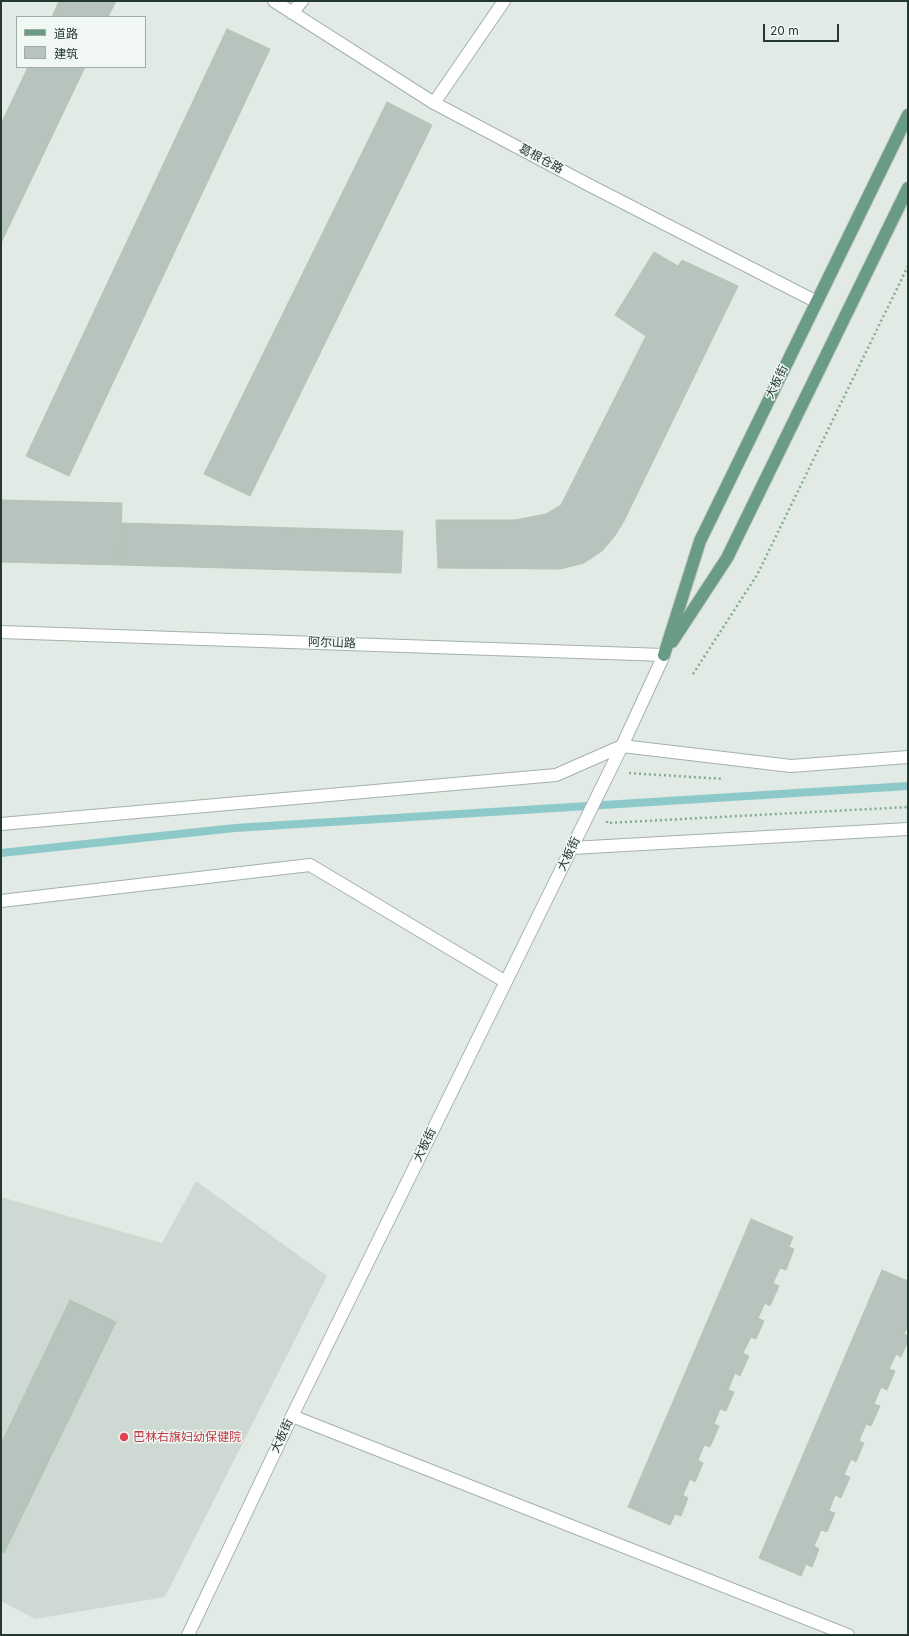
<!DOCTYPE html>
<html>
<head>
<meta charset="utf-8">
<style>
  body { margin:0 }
  #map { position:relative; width:909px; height:1636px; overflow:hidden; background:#e1eae4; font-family:Inter,"Noto Sans SC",sans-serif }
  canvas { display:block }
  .frame { position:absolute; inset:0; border:2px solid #233930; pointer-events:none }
  .legend { position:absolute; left:16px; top:16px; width:130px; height:52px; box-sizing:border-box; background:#f1f7f3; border:1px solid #9faba5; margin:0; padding:5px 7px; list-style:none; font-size:12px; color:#233930 }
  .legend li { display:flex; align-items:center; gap:8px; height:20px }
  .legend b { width:20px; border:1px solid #9faba5 }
  .scale { position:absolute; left:763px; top:24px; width:76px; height:18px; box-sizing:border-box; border:2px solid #233930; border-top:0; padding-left:5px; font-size:12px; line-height:14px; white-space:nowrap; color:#233930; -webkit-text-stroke:3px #f1f7f3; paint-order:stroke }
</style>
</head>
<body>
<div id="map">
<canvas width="909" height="1636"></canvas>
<div class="frame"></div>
<ul class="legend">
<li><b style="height:5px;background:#699b87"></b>道路</li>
<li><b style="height:11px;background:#b6c4bd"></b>建筑</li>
</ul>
<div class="scale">20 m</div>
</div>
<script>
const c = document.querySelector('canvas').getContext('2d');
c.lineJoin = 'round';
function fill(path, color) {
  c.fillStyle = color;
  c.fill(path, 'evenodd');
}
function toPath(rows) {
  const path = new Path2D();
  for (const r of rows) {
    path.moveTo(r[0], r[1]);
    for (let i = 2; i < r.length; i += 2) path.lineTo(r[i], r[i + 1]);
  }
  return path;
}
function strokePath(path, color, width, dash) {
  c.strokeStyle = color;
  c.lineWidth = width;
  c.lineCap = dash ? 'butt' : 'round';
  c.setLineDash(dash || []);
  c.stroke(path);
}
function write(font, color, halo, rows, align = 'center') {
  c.font = font + ' Inter,"Noto Sans SC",sans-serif';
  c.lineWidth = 3;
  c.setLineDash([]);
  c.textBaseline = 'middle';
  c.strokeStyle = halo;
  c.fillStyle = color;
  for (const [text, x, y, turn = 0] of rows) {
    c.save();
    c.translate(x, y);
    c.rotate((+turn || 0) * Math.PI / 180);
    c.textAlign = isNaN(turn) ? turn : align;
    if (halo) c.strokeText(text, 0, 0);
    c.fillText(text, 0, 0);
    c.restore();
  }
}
const built = toPath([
  [196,1181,327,1276,165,1597,35,1619,1,1601,1,1197,162,1243]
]);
const stream = toPath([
  [1,853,235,828,908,786]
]);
const building = toPath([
  [59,1,116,1,108,17,52,17,59,1],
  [227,29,270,49,69,476,26,456,227,29],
  [28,67,85,67,1,243,1,124,28,67],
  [387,102,432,125,250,496,204,474,387,102],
  [654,252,678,266,682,260,738,286,624,521,614,537,602,551,584,563,560,569,438,568,436,520,515,520,546,514,561,505,646,336,615,315,654,252],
  [1,500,122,503,120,565,1,562,1,500],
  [121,523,403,531,401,573,120,565,121,523],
  [751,1219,793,1237,789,1247,794,1249,786,1270,780,1268,773,1283,779,1286,770,1306,765,1303,758,1318,764,1321,756,1339,751,1337,743,1353,749,1356,740,1376,735,1373,728,1390,734,1392,726,1411,720,1409,714,1424,719,1426,710,1447,704,1445,698,1460,703,1463,695,1482,690,1479,683,1495,688,1498,681,1516,675,1514,670,1525,628,1507,751,1219],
  [882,1270,908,1281,908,1325,904,1334,908,1336,908,1341,901,1357,896,1354,889,1369,895,1371,887,1390,881,1387,874,1404,880,1406,871,1426,866,1424,859,1441,864,1443,856,1462,851,1459,844,1475,850,1477,841,1498,835,1495,829,1511,835,1513,827,1532,821,1530,814,1546,819,1549,812,1567,806,1564,801,1576,759,1558,882,1270],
  [70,1300,116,1322,4,1553,1,1551,1,1444,70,1300]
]);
const path = toPath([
  [693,674,757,575,908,266],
  [629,773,724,779],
  [607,821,607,823,908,807]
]);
const minor = toPath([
  [274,1,434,103,587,184,817,302],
  [292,13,302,1],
  [434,103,504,1],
  [1,632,664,655,622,746,292,1416,188,1635],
  [1,824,556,775,622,746,791,766,908,757],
  [572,848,908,829],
  [1,901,310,865,506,982],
  [292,1416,848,1635]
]);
const major = toPath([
  [672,642,727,558,908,188],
  [664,655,700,541,908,115]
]);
const markers = [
  [124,1437,5,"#e0444e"]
];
const streetNames = [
  ["葛根仓路",541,159,28],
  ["大板街",777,382,-64],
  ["阿尔山路",332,643,2],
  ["大板街",569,854,-64],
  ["大板街",425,1145,-64],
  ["大板街",282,1436,-65]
];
const healthNames = [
  ["巴林右旗妇幼保健院",133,1437]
];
fill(built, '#cfd9d3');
strokePath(stream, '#8ec9ca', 8);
fill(building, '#b6c4bd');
strokePath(building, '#b4c3ba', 1);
strokePath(minor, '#a4b1aa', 14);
strokePath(major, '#c1c8c5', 14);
strokePath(path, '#84aa99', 2.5, [2, 3]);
strokePath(minor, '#fff', 12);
strokePath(major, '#699b87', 12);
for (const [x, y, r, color] of markers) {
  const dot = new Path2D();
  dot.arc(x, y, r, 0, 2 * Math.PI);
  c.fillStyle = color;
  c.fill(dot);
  strokePath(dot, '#f1f7f3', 1.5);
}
write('12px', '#233930', '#f1f7f3', streetNames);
write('12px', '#be3a42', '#f1f7f3', healthNames, 'left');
</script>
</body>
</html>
